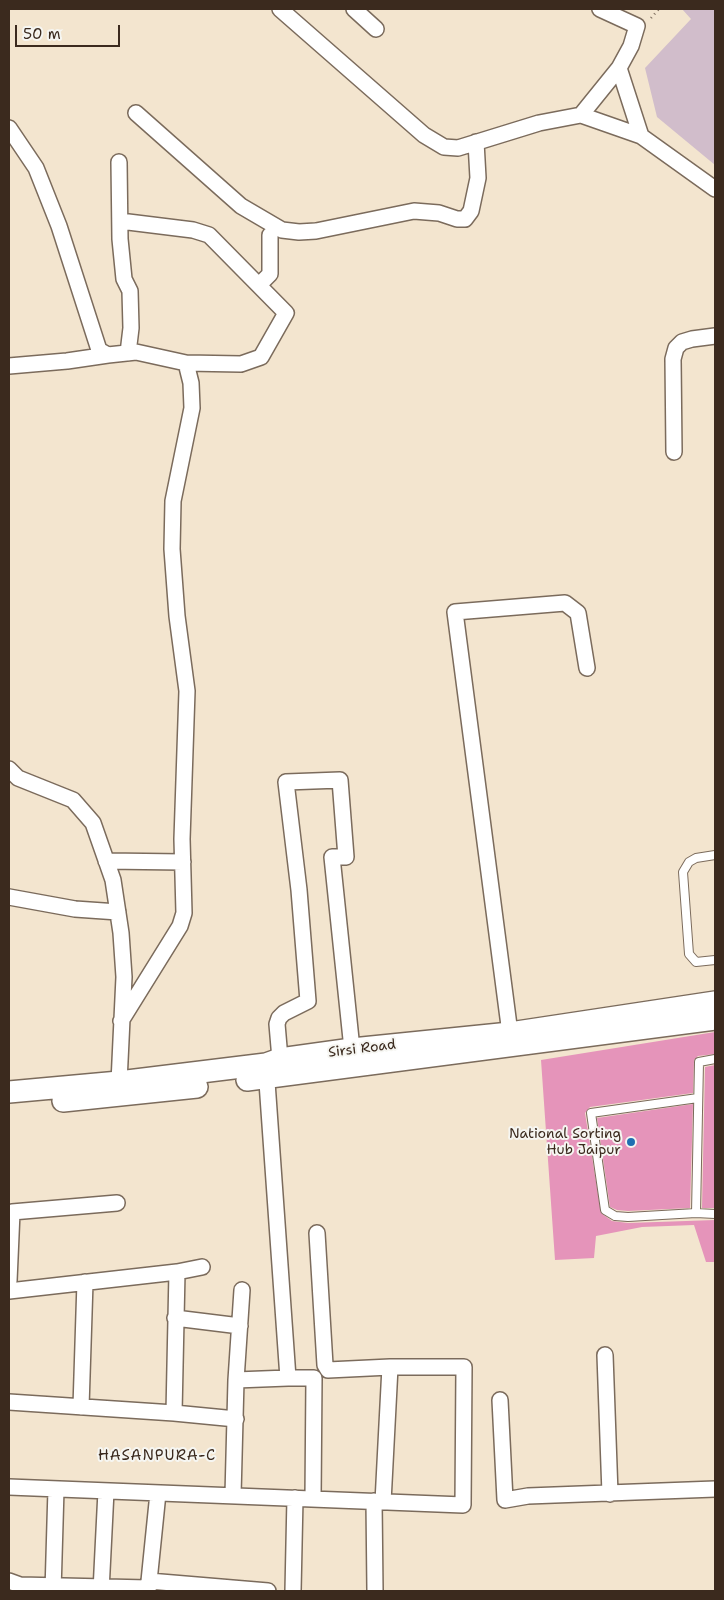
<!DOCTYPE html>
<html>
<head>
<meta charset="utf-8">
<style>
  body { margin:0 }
  #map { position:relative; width:724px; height:1600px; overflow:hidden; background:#f3e5cf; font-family:"Shantell Sans",sans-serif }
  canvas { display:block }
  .frame { position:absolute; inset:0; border:10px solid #3b2a1e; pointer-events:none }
  .scale { position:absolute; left:15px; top:25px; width:105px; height:22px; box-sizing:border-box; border:2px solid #3b2a1e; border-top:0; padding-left:6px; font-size:15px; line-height:18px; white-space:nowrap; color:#3b2a1e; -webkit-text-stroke:4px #f6f6f2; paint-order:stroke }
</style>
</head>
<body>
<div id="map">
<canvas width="724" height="1600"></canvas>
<div class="frame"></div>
<div class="scale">50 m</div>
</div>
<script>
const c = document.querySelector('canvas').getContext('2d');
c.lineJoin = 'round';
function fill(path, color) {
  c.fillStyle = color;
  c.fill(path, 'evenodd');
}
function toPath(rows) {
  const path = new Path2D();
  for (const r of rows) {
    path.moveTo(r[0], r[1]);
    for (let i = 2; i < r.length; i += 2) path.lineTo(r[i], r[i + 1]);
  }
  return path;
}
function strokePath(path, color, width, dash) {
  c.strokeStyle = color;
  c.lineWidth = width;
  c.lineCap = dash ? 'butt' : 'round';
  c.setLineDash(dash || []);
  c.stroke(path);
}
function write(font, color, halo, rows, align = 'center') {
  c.font = font + ' "Shantell Sans",sans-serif';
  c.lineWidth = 4;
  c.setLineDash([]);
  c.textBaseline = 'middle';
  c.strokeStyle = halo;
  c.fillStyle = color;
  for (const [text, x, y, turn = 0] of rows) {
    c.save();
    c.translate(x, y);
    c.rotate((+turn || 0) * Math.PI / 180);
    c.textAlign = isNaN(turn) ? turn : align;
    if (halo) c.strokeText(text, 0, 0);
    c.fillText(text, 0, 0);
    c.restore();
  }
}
const industrial = toPath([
  [682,9,715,9,715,165,657,117,645,68,691,19]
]);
const building = toPath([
  [715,1032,715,1054,698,1056,694,1060,693,1093,590,1107,585,1113,601,1213,612,1221,628,1223,715,1220,715,1262,706,1262,694,1225,642,1227,596,1236,594,1258,555,1260,541,1060],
  [715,1065,715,1208,702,1208,705,1067],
  [693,1104,690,1208,628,1211,617,1210,610,1207,597,1118]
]);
const path = toPath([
  [651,18,659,9]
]);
const lane = toPath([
  [715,855,696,858,689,862,683,872,689,954,696,962,715,960],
  [715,1059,699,1062,696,1213,715,1214],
  [696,1213,628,1217,615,1216,605,1210,591,1113,698,1098]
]);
const street = toPath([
  [280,9,424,135,444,147,458,148,539,123,581,115,641,136,715,189],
  [354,9,376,29],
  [619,68,641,136],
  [136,113,241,206,282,230,299,232,316,231,414,211,439,213,457,219,465,219,471,211,478,178,476,142],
  [581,115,619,68,631,46,637,26,600,9],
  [9,128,36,168,59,226,99,350,108,355,136,352,186,363,241,364,261,357,286,313,209,235,193,230,120,221],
  [119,162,120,239,124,279,130,291,131,328,128,353],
  [260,284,270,274,270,235],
  [9,366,67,361,108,355],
  [674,452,673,359,676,348,682,342,692,339,715,336],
  [9,769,18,778,73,800,93,823,113,880,121,933,124,977,119,1082],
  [106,861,183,862],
  [9,897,75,909,118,912],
  [121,1021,180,926,184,913,182,839,187,691,177,616,172,549,173,501,192,408,191,383,186,363],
  [511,1041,455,612,565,603,578,613,587,668],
  [280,1059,277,1024,279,1018,284,1013,308,1001,299,890,286,782,340,780,346,857,332,857,352,1049],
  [266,1068,288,1378,314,1378,313,1499],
  [317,1233,325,1365,328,1370,390,1367],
  [177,1272,202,1267],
  [9,1281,12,1212,117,1203],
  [9,1291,177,1272,174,1413,236,1419],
  [175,1318,240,1326],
  [605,1355,610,1494],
  [236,1380,242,1290],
  [500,1400,505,1500,528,1496,715,1489],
  [9,1402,174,1413],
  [81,1407,85,1282],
  [9,1487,463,1505,464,1367,390,1367,383,1502],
  [233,1495,236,1380,288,1378],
  [374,1501,375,1591],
  [9,1581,20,1585,148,1588],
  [149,1581,268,1591],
  [53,1591,56,1489],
  [101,1591,106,1491],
  [148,1591,158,1493],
  [293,1591,295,1498]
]);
const secondary = toPath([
  [247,1080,715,1019],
  [9,1092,119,1082,266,1064,280,1059,352,1049,510,1033,715,1002],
  [63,1101,197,1087]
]);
const markers = [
  [631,1142,5,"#1f6fb2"]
];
const streetNames = [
  ["Sirsi Road",362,1049,-7]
];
const poiNames = [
  ["National Sorting",621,1134],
  ["Hub Jaipur",621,1150]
];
const neighbourhoodNames = [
  ["HASANPURA-C",157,1456]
];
fill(industrial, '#d1bdcb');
fill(building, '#e594ba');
strokePath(lane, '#7b6b5c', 10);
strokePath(street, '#7b6b5c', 18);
strokePath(secondary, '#7b6b5c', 24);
strokePath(path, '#7b6b5c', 2.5, [1, 4]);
strokePath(lane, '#fff', 8);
strokePath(street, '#fff', 15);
strokePath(secondary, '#fff', 21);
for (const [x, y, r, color] of markers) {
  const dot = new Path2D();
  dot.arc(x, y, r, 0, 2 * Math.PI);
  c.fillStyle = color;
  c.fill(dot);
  strokePath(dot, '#f6f6f2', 2);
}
write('14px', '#3b2a1e', '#f6f6f2', streetNames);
write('14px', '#3b2a1e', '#f6f6f2', poiNames, 'right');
c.letterSpacing = '1px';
write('15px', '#3b2a1e', '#f6f6f2', neighbourhoodNames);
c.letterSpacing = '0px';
</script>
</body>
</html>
